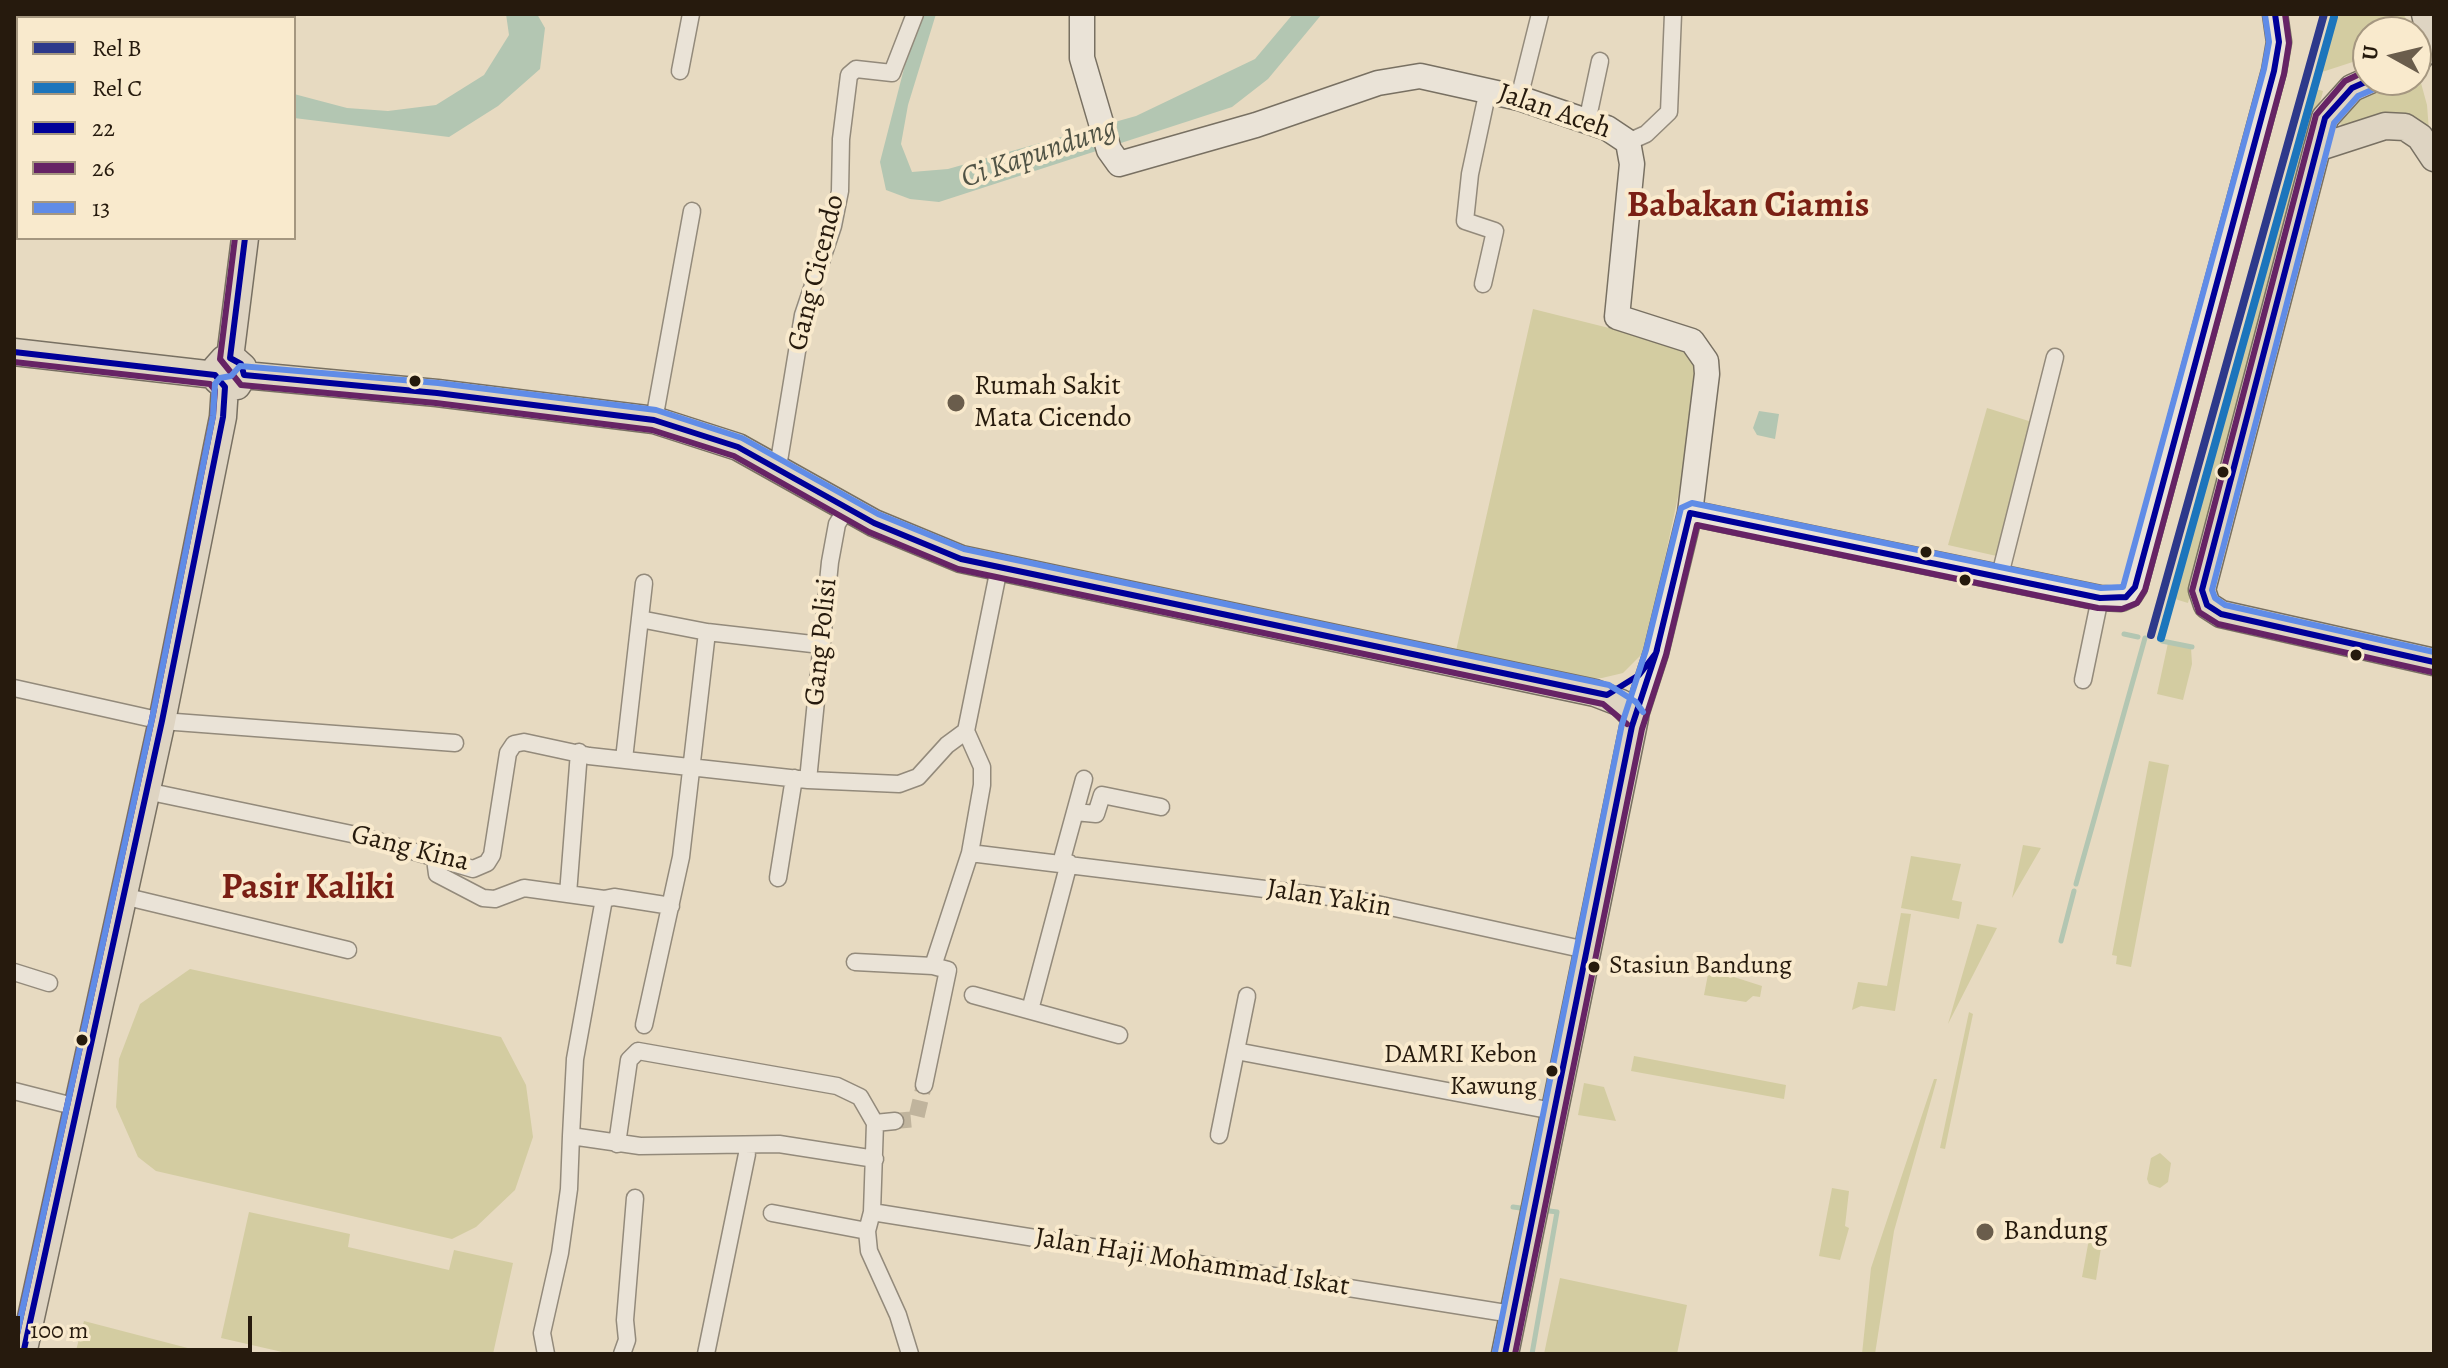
<!DOCTYPE html>
<html>
<head>
<meta charset="utf-8">
<style>
  body { margin:0 }
  #map { position:relative; width:2448px; height:1368px; overflow:hidden; background:#e7dac1; font-family:Alegreya,serif }
  canvas { display:block }
  .frame { position:absolute; inset:0; border:16px solid #261a0d; pointer-events:none }
  .legend { position:absolute; left:16px; top:16px; width:280px; height:224px; box-sizing:border-box; background:#f9eacd; border:2px solid #a59780; margin:0; padding:10px 14px; list-style:none; font-size:24px; color:#261a0d }
  .legend li { display:flex; align-items:center; gap:16px; height:40px }
  .legend b { width:40px; border:2px solid #a59780 }
  .north { position:absolute; left:2352px; top:16px; width:80px; height:80px; box-sizing:border-box; background:#f9eacd; border:2px solid #a59780; border-radius:50%; rotate:278deg; font-size:22px; font-weight:700; line-height:32px; text-align:center; color:#261a0d }
  .north::after { content:''; display:block; margin:auto; width:28px; height:36px; background:#6a5d4c; clip-path:polygon(50% 0,100% 100%,50% 72%,0 100%) }
  .scale { position:absolute; left:16px; top:1316px; width:236px; height:36px; box-sizing:border-box; border:4px solid #261a0d; border-top:0; padding-left:10px; font-size:24px; line-height:28px; white-space:nowrap; color:#261a0d; -webkit-text-stroke:6px #f9eacd; paint-order:stroke }
</style>
</head>
<body>
<div id="map">
<canvas width="2448" height="1368"></canvas>
<div class="frame"></div>
<ul class="legend">
<li><b style="height:10px;background:#2d398b"></b>Rel B</li>
<li><b style="height:10px;background:#1c75bc"></b>Rel C</li>
<li><b style="height:10px;background:#009"></b>22</li>
<li><b style="height:10px;background:#662365"></b>26</li>
<li><b style="height:10px;background:#608ce7"></b>13</li>
</ul>
<div class="north">U</div>
<div class="scale">100 m</div>
</div>
<script>
const c = document.querySelector('canvas').getContext('2d');
c.lineJoin = 'round';
function fill(path, color) {
  c.fillStyle = color;
  c.fill(path, 'evenodd');
}
function toPath(rows) {
  const path = new Path2D();
  for (const r of rows) {
    path.moveTo(r[0], r[1]);
    for (let i = 2; i < r.length; i += 2) path.lineTo(r[i], r[i + 1]);
  }
  return path;
}
function strokePath(path, color, width, dash) {
  c.strokeStyle = color;
  c.lineWidth = width;
  c.lineCap = dash ? 'butt' : 'round';
  c.setLineDash(dash || []);
  c.stroke(path);
}
function write(font, color, halo, rows, align = 'center') {
  c.font = font + ' Alegreya,serif';
  c.lineWidth = 8;
  c.setLineDash([]);
  c.textBaseline = 'middle';
  c.strokeStyle = halo;
  c.fillStyle = color;
  for (const [text, x, y, turn = 0] of rows) {
    c.save();
    c.translate(x, y);
    c.rotate((+turn || 0) * Math.PI / 180);
    c.textAlign = isNaN(turn) ? turn : align;
    if (halo) c.strokeText(text, 0, 0);
    c.fillText(text, 0, 0);
    c.restore();
  }
}
const green = toPath([
  [2336,14,2403,14,2407,20,2404,32,2368,32,2368,57,2319,73],
  [2416,79,2421,83,2427,105,2429,131,2348,131,2340,124,2357,92,2378,80],
  [2313,88,2323,91,2188,603,2175,599],
  [1533,309,1685,347,1703,380,1645,651,1623,673,1602,678,1587,678,1456,651],
  [1987,408,2032,422,2001,557,1948,545],
  [2168,643,2191,648,2192,664,2183,700,2157,694],
  [2149,761,2169,765,2131,967,2116,964,2117,956,2112,955],
  [2023,845,2041,848,2012,898],
  [1911,856,1961,864,1952,900,1962,902,1959,919,1901,908],
  [1901,913,1911,914,1895,1011,1861,1006,1852,1010,1858,982,1887,986],
  [1977,924,1997,928,1948,1024],
  [190,969,501,1037,526,1085,533,1137,515,1190,476,1227,452,1239,156,1171,138,1157,116,1107,119,1059,140,1004],
  [1709,969,1762,986,1760,997,1753,996,1746,1002,1704,995],
  [1969,1012,1973,1014,1945,1149,1940,1148],
  [1634,1056,1786,1085,1784,1099,1631,1071],
  [1934,1079,1937,1079,1894,1231,1875,1354,1862,1354,1871,1268],
  [1584,1083,1604,1087,1616,1121,1578,1115],
  [2160,1153,2171,1163,2168,1182,2160,1188,2149,1184,2147,1179,2151,1158],
  [1832,1188,1849,1191,1845,1226,1849,1228,1840,1260,1819,1256],
  [249,1212,350,1234,348,1247,449,1270,454,1250,513,1263,493,1354,291,1354,221,1338],
  [2089,1239,2102,1241,2096,1280,2082,1277],
  [1560,1278,1687,1305,1677,1354,1544,1354],
  [84,1321,203,1352,202,1354,75,1354]
]);
const water = toPath([
  [506,14,537,14,545,28,540,69,498,106,449,137,294,118,294,94,347,108,388,111,436,105,484,75,509,35],
  [918,14,936,14,908,105,901,144,912,172,948,169,1136,116,1255,59,1293,14,1322,14,1268,79,1232,107,939,202,910,199,886,190,880,162],
  [1759,411,1779,414,1775,439,1757,435,1753,428]
]);
const stream = toPath([
  [2124,634,2138,637],
  [2162,641,2192,647],
  [2076,884,2145,638],
  [2061,941,2074,891],
  [1513,1207,1528,1209],
  [1532,1354,1557,1212,1542,1210]
]);
const streetTunnel = toPath([
  [895,1121,916,1119,924,1085]
]);
const street = toPath([
  [43,14,44,18],
  [680,71,691,14],
  [1519,98,1540,14],
  [1587,122,1600,61],
  [1628,142,1646,134,1669,112,1673,14],
  [1483,284,1495,231,1465,221,1470,174,1488,90],
  [654,420,692,211],
  [778,467,803,315,833,226,840,191,841,139,849,75,856,69,892,73,915,14],
  [2000,575,2055,357],
  [640,619,707,632,821,645],
  [2083,680,2100,598],
  [14,688,162,721,455,743],
  [624,759,644,583],
  [808,780,830,562,837,524,847,508],
  [146,791,361,836,473,869,487,863,492,855,508,753,514,744,524,742,589,756,808,780,899,784,918,777,947,745,966,731,999,568],
  [1075,812,1096,814,1102,795,1161,807],
  [970,853,1363,901,1586,950],
  [435,859,437,874,483,898,495,899,524,888,604,899],
  [1061,863,1084,779],
  [778,878,794,778],
  [568,894,579,752],
  [123,896,348,950],
  [855,962,933,966],
  [14,972,49,983],
  [973,995,1119,1035],
  [1030,1010,1069,863],
  [644,1025,681,857,707,632],
  [1236,1051,1553,1111],
  [924,1085,948,970,933,966,970,853,982,785,982,767,966,731],
  [14,1091,77,1107],
  [875,1123,895,1121],
  [1219,1135,1247,996],
  [571,1136,575,1059,604,899,614,897,671,906],
  [617,1144,629,1060,638,1051,837,1086,860,1097,875,1123,872,1212,867,1231,869,1251,898,1315,910,1354],
  [872,1212,1512,1314],
  [772,1213,867,1231],
  [546,1354,542,1333,560,1253,569,1189,571,1136,640,1146,779,1144,875,1159],
  [622,1354,627,1340,625,1320,635,1198],
  [706,1354,747,1154]
]);
const secondary = toPath([
  [1082,14,1082,58,1109,150,1119,164,1256,125,1378,83,1420,76,1519,98,1607,128,1628,142,1632,164,1617,317,1692,341,1706,361,1707,374,1690,513,1656,653,1635,718],
  [1690,513,2100,598,2121,599,2130,595,2135,587,2274,71,2279,42,2275,14]
]);
const primary = toPath([
  [275,18,276,14],
  [2416,61,2425,51,2429,31,2425,14],
  [2370,80,2352,88,2325,118,2202,590,2207,605,2221,614,2434,662],
  [2317,148,2385,126,2405,127,2420,137,2434,158],
  [14,352,215,375],
  [230,358,245,238],
  [244,375,437,393,654,420,738,447,874,523,961,559,1595,693,1621,703,1635,718,1505,1354],
  [23,1354,162,721,223,417,225,387,217,380,216,368,224,359,234,359,243,367,244,375,237,386,225,387]
]);
const bus1 = toPath([
  [2370,80,2352,88,2325,118,2202,590,2207,605,2221,614,2434,662],
  [245,238,230,358,241,364,244,375,437,393,654,420,738,447,874,523,961,559,1607,695,1639,675,1656,653,1690,513],
  [14,352,215,375,225,387,223,417,162,721,23,1354],
  [1690,513,2100,598,2126,597],
  [2126,597,2135,587,2274,71,2279,42,2275,14],
  [1505,1354,1632,726,1657,650]
]);
const bus2 = toPath([
  [2366,71,2345,81,2316,115,2192,591,2199,612,2218,624,2432,672],
  [235,238,220,359,241,385,436,403,652,430,734,456,869,532,958,569,1603,704,1627,724],
  [14,362,210,384,215,390,213,416,152,719,14,1348],
  [1515,1354,1642,729,1666,655,1697,525,2098,608,2122,609,2137,603,2145,590,2284,74,2289,43,2285,14]
]);
const bus3 = toPath([
  [2374,89,2358,96,2334,123,2212,590,2215,598,2225,605,2434,652],
  [14,1348,152,719,213,416,215,384,220,378,231,376,240,366,438,383,656,410,742,438,878,514,964,549,1609,685,1636,702,1643,712],
  [1495,1352,1622,724,1646,650,1681,508,1692,503,2101,588,2123,587,2264,69,2269,42,2265,15]
]);
const rail1 = toPath([
  [2151,635,2324,14]
]);
const rail2 = toPath([
  [2161,638,2334,17]
]);
const markers = [
  [415,381,7,"#261a0d"],
  [956,403,10,"#6a5d4c"],
  [2223,472,7,"#261a0d"],
  [1926,552,7,"#261a0d"],
  [1965,580,7,"#261a0d"],
  [2356,655,7,"#261a0d"],
  [1594,967,7,"#261a0d"],
  [82,1040,7,"#261a0d"],
  [1552,1071,7,"#261a0d"],
  [1985,1232,10,"#6a5d4c"]
];
const busNames = [
  ["Stasiun Bandung",1609,967],
  ["DAMRI Kebon",1537,1056,"right"],
  ["Kawung",1537,1088,"right"]
];
const streetNames = [
  ["Jalan Aceh",1554,112,19],
  ["Gang Cicendo",817,273,-76],
  ["Gang Polisi",822,642,-84],
  ["Gang Kina",410,849,14],
  ["Jalan Yakin",1329,899,9],
  ["Jalan Haji Mohammad Iskat",1192,1263,9]
];
const poiNames = [
  ["Rumah Sakit",974,387],
  ["Mata Cicendo",974,419],
  ["Bandung",2003,1232]
];
const waterNames = [
  ["Ci Kapundung",1039,154,-19]
];
const districtNames = [
  ["Babakan Ciamis",1748,207],
  ["Pasir Kaliki",308,889]
];
fill(green, '#d3cca1');
fill(water, '#b3c6b2');
strokePath(stream, '#b3c6b2', 5);
strokePath(streetTunnel, '#c0b49d', 16, [16, 8]);
strokePath(street, '#938a7b', 19);
strokePath(secondary, '#787062', 27);
strokePath(primary, '#787062', 29);
strokePath(street, '#eae3d7', 16);
strokePath(secondary, '#eae3d7', 24);
strokePath(primary, '#ded4c2', 26);
strokePath(bus1, '#009', 6);
strokePath(bus2, '#662365', 6);
strokePath(bus3, '#608ce7', 6);
strokePath(rail1, '#2d398b', 8);
strokePath(rail2, '#1c75bc', 8);
for (const [x, y, r, color] of markers) {
  const dot = new Path2D();
  dot.arc(x, y, r, 0, 2 * Math.PI);
  c.fillStyle = color;
  c.fill(dot);
  strokePath(dot, '#f9eacd', 3);
}
write('26px', '#261a0d', '#f9eacd', busNames, 'left');
write('28px', '#261a0d', '#f9eacd', streetNames);
write('28px', '#261a0d', '#f9eacd', poiNames, 'left');
write('italic 30px', '#505345', '#f9eacd', waterNames);
write('bold 36px', '#7a1f14', '#f9eacd', districtNames);
</script>
</body>
</html>
